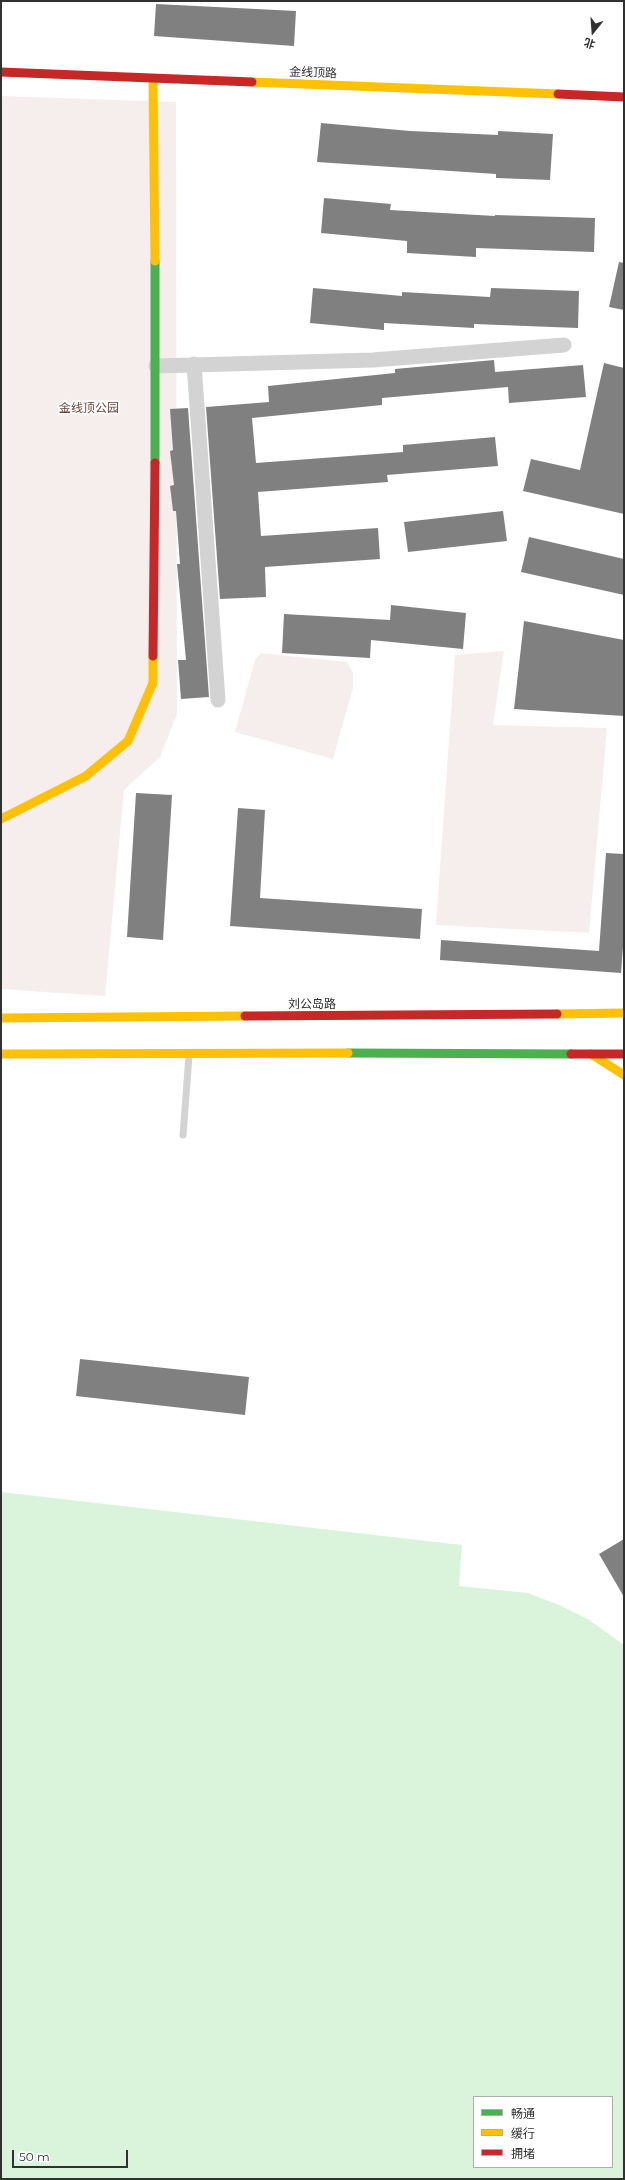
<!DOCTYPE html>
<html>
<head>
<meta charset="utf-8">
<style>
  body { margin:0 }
  #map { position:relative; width:625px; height:2180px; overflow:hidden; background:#fff; font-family:Montserrat,"Noto Sans SC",sans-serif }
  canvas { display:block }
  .frame { position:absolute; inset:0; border:2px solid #313131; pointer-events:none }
  .legend { position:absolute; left:473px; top:2096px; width:140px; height:72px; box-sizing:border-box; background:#fff; border:1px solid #adadad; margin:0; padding:5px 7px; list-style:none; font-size:12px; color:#313131 }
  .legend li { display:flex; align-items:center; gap:8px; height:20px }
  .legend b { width:20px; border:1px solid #adadad }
  .north { position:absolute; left:573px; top:12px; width:40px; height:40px; -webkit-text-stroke:3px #fff; paint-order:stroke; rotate:197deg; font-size:11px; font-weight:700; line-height:16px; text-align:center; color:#313131 }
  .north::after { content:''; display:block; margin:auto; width:14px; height:18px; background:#313131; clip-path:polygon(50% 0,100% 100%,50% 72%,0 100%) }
  .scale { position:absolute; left:12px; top:2150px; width:116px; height:18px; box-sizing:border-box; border:2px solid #313131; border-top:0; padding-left:5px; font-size:12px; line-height:14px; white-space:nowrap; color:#313131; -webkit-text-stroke:3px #fff; paint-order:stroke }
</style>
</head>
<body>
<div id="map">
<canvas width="625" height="2180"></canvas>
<div class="frame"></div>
<ul class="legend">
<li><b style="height:5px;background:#4caf50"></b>畅通</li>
<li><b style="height:5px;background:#ffc107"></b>缓行</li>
<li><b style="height:5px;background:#c62828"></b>拥堵</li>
</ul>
<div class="north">北</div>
<div class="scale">50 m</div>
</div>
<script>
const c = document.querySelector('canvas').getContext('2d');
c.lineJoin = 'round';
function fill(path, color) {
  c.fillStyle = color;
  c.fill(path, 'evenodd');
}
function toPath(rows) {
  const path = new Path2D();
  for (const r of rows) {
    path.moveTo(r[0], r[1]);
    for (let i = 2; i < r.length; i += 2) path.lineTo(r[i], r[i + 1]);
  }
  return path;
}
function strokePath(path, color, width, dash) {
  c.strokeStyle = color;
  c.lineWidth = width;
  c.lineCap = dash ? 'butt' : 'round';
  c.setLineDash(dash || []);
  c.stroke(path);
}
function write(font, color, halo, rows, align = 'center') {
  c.font = font + ' Montserrat,"Noto Sans SC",sans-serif';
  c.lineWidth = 4;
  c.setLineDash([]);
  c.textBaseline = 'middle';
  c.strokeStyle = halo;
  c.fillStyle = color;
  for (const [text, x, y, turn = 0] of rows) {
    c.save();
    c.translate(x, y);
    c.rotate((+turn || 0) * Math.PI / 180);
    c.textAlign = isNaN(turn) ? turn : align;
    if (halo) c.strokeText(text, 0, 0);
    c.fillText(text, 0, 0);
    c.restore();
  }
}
const green = toPath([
  [1,96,176,102,177,714,160,757,124,790,105,996,1,989],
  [504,651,493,725,607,728,589,933,436,925,455,655],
  [261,653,347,662,353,673,353,688,333,759,235,732,255,660]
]);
const water = toPath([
  [1,1492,462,1545,459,1586,528,1593,559,1605,588,1619,624,1645,624,2179,1,2179],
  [474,2097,612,2097,612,2167,474,2167]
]);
const building = toPath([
  [156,4,296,11,294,46,154,36],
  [321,123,410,131,498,135,498,131,553,134,550,180,496,178,496,174,317,162],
  [324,198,391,204,390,210,495,216,495,215,595,218,594,252,476,248,476,257,407,253,407,241,321,233],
  [619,262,624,263,624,310,609,307],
  [313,288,402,296,402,292,490,297,491,288,579,291,578,328,474,324,474,328,384,323,384,330,310,323],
  [494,360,495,372,583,365,586,397,509,403,508,387,382,398,382,405,252,418,256,463,403,452,403,445,495,437,498,466,387,475,388,482,258,492,261,536,378,528,380,559,265,567,266,597,220,599,206,407,269,402,268,386,395,373,395,369],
  [604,363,624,368,624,514,523,491,531,459,580,470],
  [188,408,209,697,181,699,178,660,186,660,177,564,180,564,176,511,173,511,170,486,174,485,170,451,173,450,170,409],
  [503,511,507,541,408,552,404,522],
  [529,537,624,559,624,595,521,572],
  [391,605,466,613,463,649,371,640,370,658,282,653,284,614,390,620],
  [524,621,624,640,624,716,514,709],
  [136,793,172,795,163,940,127,937],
  [238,808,265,810,260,898,422,909,420,939,230,926],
  [606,853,624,854,624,934,621,973,440,960,441,940,599,951],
  [80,1359,249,1377,245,1415,76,1396],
  [624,1539,624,1597,599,1554]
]);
const lane = toPath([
  [183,1135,189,1056]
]);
const street = toPath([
  [194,364,218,700],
  [156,366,373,360,564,345]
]);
const fast = toPath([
  [155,261,155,463],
  [348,1053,571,1054]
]);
const slow = toPath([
  [153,79,155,261],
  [252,82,558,94],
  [1,819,86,776,128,741,153,683,153,656],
  [557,1014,624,1013],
  [1,1018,245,1016],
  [1,1054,348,1053],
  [591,1054,624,1075]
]);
const jam = toPath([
  [1,72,252,82],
  [558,94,624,97],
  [153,656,155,463],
  [245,1016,557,1014],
  [571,1054,624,1054]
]);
const streetNames = [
  ["金线顶路",313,73,2],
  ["刘公岛路",312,1004]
];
const parkNames = [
  ["金线顶公园",89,408]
];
fill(green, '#f6eeed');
fill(water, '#daf4dc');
fill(building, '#808080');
strokePath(lane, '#d3d3d3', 7);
strokePath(street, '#d3d3d3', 15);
strokePath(fast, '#4caf50', 9);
strokePath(slow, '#ffc107', 9);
strokePath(jam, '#c62828', 9);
write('12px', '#313131', '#fff', streetNames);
write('12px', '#70463b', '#fff', parkNames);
</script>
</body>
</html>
